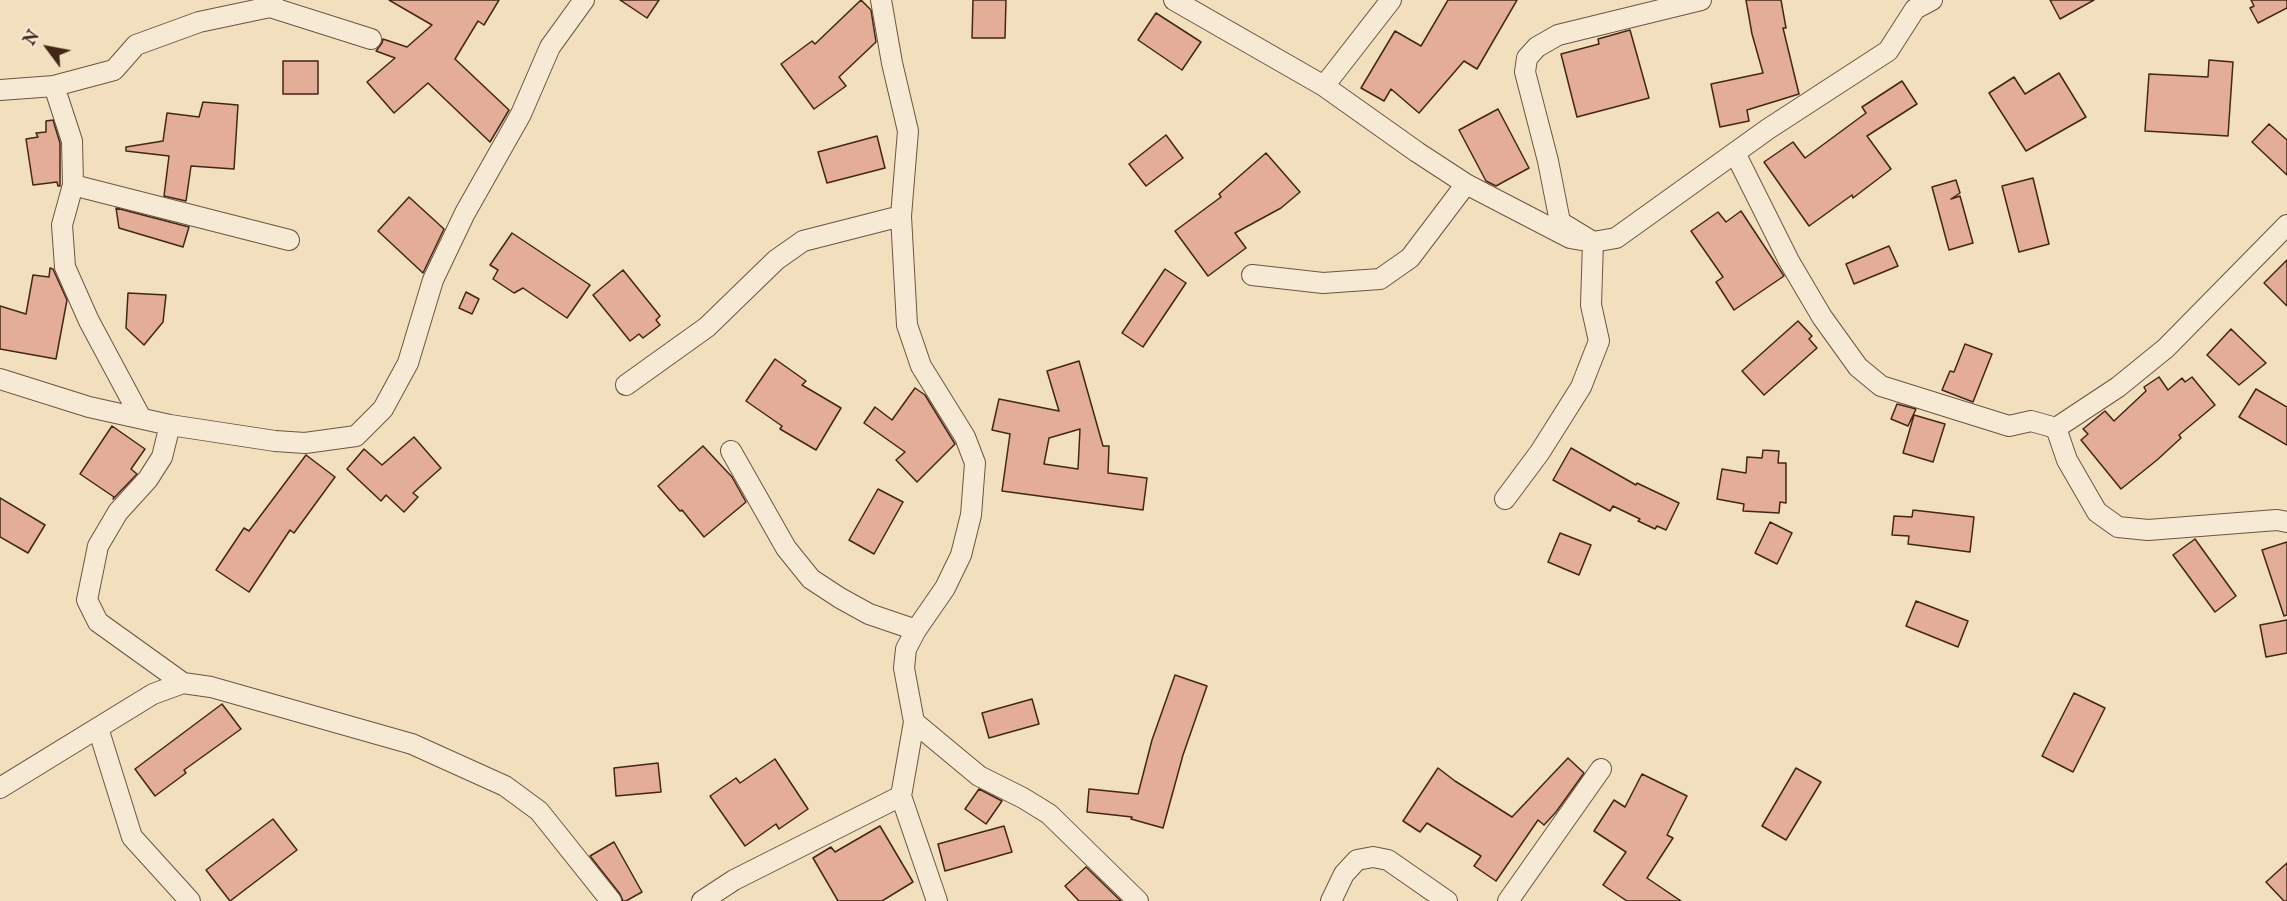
<!DOCTYPE html>
<html>
<head>
<meta charset="utf-8">
<style>
  body { margin:0 }
  #map { position:relative; width:2287px; height:901px; overflow:hidden; background:#f2dfbe; font-family:"IM FELL English",serif }
  canvas { display:block }
  .north { position:absolute; left:18px; top:18px; width:60px; height:60px; -webkit-text-stroke:4px #f7ead5; paint-order:stroke; rotate:302deg; font-size:16px; font-weight:700; line-height:24px; text-align:center; color:#422616 }
  .north::after { content:''; display:block; margin:auto; width:21px; height:27px; background:#422616; clip-path:polygon(50% 0,100% 100%,50% 72%,0 100%) }
</style>
</head>
<body>
<div id="map">
<canvas width="2287" height="901"></canvas>
<div class="north">N</div>
</div>
<script>
const c = document.querySelector('canvas').getContext('2d');
c.lineJoin = 'round';
function fill(path, color) {
  c.fillStyle = color;
  c.fill(path, 'evenodd');
}
function toPath(rows) {
  const path = new Path2D();
  for (const r of rows) {
    path.moveTo(r[0], r[1]);
    for (let i = 2; i < r.length; i += 2) path.lineTo(r[i], r[i + 1]);
  }
  return path;
}
function strokePath(path, color, width, dash) {
  c.strokeStyle = color;
  c.lineWidth = width;
  c.lineCap = dash ? 'butt' : 'round';
  c.setLineDash(dash || []);
  c.stroke(path);
}
const building = toPath([
  [389,0,499,0,484,25,478,21,455,59,509,110,490,142,428,83,394,113,367,82,395,58,376,51,382,43,383,39,407,47,432,25,389,0],
  [620,0,659,0,647,18,620,0],
  [861,0,871,10,876,42,839,77,846,86,814,109,781,64,812,41,815,44,861,0],
  [973,0,1006,0,1005,38,972,38,973,0],
  [1448,0,1517,0,1477,69,1464,61,1419,113,1391,89,1384,101,1361,88,1395,31,1421,46,1448,0],
  [1746,0,1781,0,1786,28,1783,28,1799,94,1747,110,1749,121,1720,127,1711,84,1763,73,1752,34,1746,0],
  [2050,0,2094,0,2060,19,2050,0],
  [2251,0,2287,0,2287,8,2258,23,2250,8,2254,6,2251,0],
  [1156,13,1201,42,1182,70,1138,40,1156,13],
  [1630,30,1649,98,1577,117,1561,54,1599,44,1598,39,1630,30],
  [2209,60,2233,62,2228,136,2145,131,2149,74,2208,77,2209,60],
  [283,61,318,61,318,94,283,94,283,61],
  [2059,73,2086,117,2026,151,1989,93,2014,77,2025,94,2059,73],
  [1902,81,1917,104,1867,136,1891,169,1853,198,1852,195,1809,226,1764,162,1793,142,1805,158,1866,113,1862,107,1902,81],
  [203,102,238,105,234,169,191,166,186,201,164,196,169,156,126,151,126,147,163,141,167,113,199,117,203,102],
  [1498,109,1529,168,1496,186,1486,181,1459,130,1498,109],
  [53,120,60,143,60,186,58,186,57,182,33,185,26,139,38,137,36,133,46,132,46,121,53,120],
  [2269,124,2287,140,2287,175,2252,142,2269,124],
  [1166,135,1183,158,1146,186,1129,164,1166,135],
  [877,136,885,168,827,183,818,152,877,136],
  [1266,153,1300,192,1281,208,1235,233,1246,248,1208,276,1175,231,1221,197,1219,194,1266,153],
  [2033,178,2049,244,2019,252,2002,186,2033,178],
  [1956,180,1960,193,1951,199,1960,196,1973,243,1949,250,1932,187,1956,180],
  [409,197,444,229,423,273,378,231,409,197],
  [116,208,189,227,183,247,119,228,116,208],
  [1741,211,1784,276,1734,310,1716,282,1723,277,1691,231,1718,212,1726,222,1741,211],
  [512,233,590,285,567,318,523,288,514,293,493,279,498,270,490,265,512,233],
  [1889,246,1898,266,1854,284,1846,264,1889,246],
  [2287,260,2287,306,2264,283,2287,260],
  [50,268,53,269,67,300,56,359,0,349,0,306,26,314,33,275,49,277,50,268],
  [1165,269,1186,283,1143,347,1122,333,1165,269],
  [623,270,660,316,656,320,660,325,643,338,639,334,630,341,593,295,623,270],
  [466,292,479,299,472,314,459,308,466,292],
  [128,293,166,295,163,322,144,345,126,328,128,293],
  [1798,321,1812,336,1809,339,1817,348,1764,395,1742,371,1798,321],
  [2231,329,2266,363,2239,385,2207,355,2231,329],
  [1965,344,1992,354,1973,402,1942,390,1950,371,1954,372,1965,344],
  [775,359,806,381,802,385,841,408,816,450,780,429,782,426,746,401,775,359],
  [1079,361,1103,446,1109,446,1108,473,1147,478,1143,510,1002,491,1010,434,992,430,999,399,1059,411,1047,371,1079,361],
  [1080,429,1078,469,1044,464,1049,438,1080,429],
  [2159,377,2168,390,2182,378,2185,382,2192,377,2215,405,2179,435,2181,438,2157,460,2121,489,2081,440,2088,434,2083,429,2105,411,2114,421,2146,391,2144,387,2159,377],
  [915,388,925,395,955,444,917,482,896,460,905,452,864,423,875,407,892,420,915,388],
  [2256,389,2287,407,2287,445,2239,417,2256,389],
  [1897,404,1916,409,1908,426,1891,419,1897,404],
  [1914,415,1945,424,1933,462,1903,453,1914,415],
  [112,426,145,449,131,469,137,474,113,499,114,497,80,474,112,426],
  [414,437,441,468,413,493,418,497,404,512,386,495,381,501,347,469,364,449,382,465,414,437],
  [703,446,732,477,746,502,704,537,682,510,680,511,658,486,703,446],
  [1571,448,1636,485,1637,483,1679,503,1666,530,1657,526,1655,529,1638,521,1640,519,1613,506,1610,511,1553,480,1571,448],
  [1763,450,1779,451,1778,463,1786,463,1786,503,1780,502,1779,513,1743,511,1744,504,1717,499,1722,469,1746,473,1747,457,1762,458,1763,450],
  [306,455,335,477,294,533,290,530,249,592,216,570,244,528,249,531,306,455],
  [878,489,903,502,874,554,849,540,878,489],
  [0,498,45,525,28,553,0,537,0,498],
  [1913,510,1974,517,1970,552,1908,544,1909,536,1892,535,1894,516,1912,517,1913,510],
  [1770,522,1792,533,1777,564,1755,553,1770,522],
  [1560,533,1591,545,1579,575,1548,562,1560,533],
  [2195,539,2236,596,2215,612,2173,555,2195,539],
  [2287,542,2287,615,2284,616,2262,550,2287,542],
  [1916,601,1968,621,1958,647,1906,626,1916,601],
  [2287,620,2287,653,2266,657,2260,625,2287,620],
  [1175,675,1207,686,1183,755,1163,828,1131,819,1132,817,1087,812,1089,789,1138,794,1152,740,1175,675],
  [2074,693,2105,708,2073,772,2042,756,2074,693],
  [1032,699,1039,724,989,738,982,713,1032,699],
  [222,704,241,729,184,770,186,773,155,796,135,769,222,704],
  [1568,758,1584,773,1556,812,1544,825,1538,820,1496,881,1474,866,1481,856,1427,823,1420,832,1403,821,1438,768,1455,781,1512,817,1568,758],
  [775,759,808,809,779,829,776,824,745,846,710,796,736,778,740,783,775,759],
  [658,763,661,792,616,796,614,768,658,763],
  [1796,768,1821,782,1786,840,1762,826,1796,768],
  [1642,774,1687,796,1667,835,1673,838,1647,878,1681,901,1627,901,1603,885,1626,852,1594,831,1614,800,1625,807,1642,774],
  [979,789,1002,801,986,824,965,809,979,789],
  [273,819,297,850,230,901,206,870,273,819],
  [880,826,913,882,882,901,838,901,813,858,831,847,835,852,880,826],
  [1004,826,1012,852,945,871,938,844,1004,826],
  [614,842,642,892,626,901,623,901,620,894,590,856,614,842],
  [2287,863,2287,901,2284,901,2266,882,2287,863],
  [1086,867,1121,901,1079,901,1065,886,1086,867]
]);
const minor = toPath([
  [1174,0,1324,86,1417,152,1466,184,1570,238,1593,242,1616,238,1768,129,1888,51,1915,9,1932,0],
  [270,7,371,39],
  [54,86,72,141,73,185,62,225,65,267,89,321,141,418],
  [1324,86,1391,0],
  [0,90,54,86,114,70,136,45,199,22,270,7,273,0],
  [1735,153,1789,261,1822,317,1858,367,1881,386,2009,426,2031,421,2056,428,2118,387,2166,348,2287,225],
  [73,185,289,240],
  [1252,275,1323,283,1380,279,1410,258,1466,184],
  [0,379,89,407,170,425,275,441,305,443,356,436,383,409,408,363,433,280,465,213,521,114,550,47,584,0],
  [626,385,707,327,776,260,803,241,901,216],
  [170,425,162,457,148,479,118,512,98,546,87,600,98,622,183,683],
  [2056,428,2067,460,2097,512,2118,527,2148,530,2277,520,2287,522],
  [731,451,786,548,811,579,840,598,869,614,916,630],
  [1505,499,1540,452,1581,387,1599,341,1591,305,1593,242,1560,222,1548,161,1525,72,1527,58,1537,47,1558,35,1701,0],
  [914,722,979,776,1023,798,1049,814,1138,901],
  [98,728,132,837,190,901],
  [0,788,153,694,183,683,211,687,412,744,505,786,539,811,611,901],
  [901,796,937,901],
  [702,901,734,880,901,796,914,722,904,668,906,649,916,630,945,588,961,555,971,515,975,463,965,437,921,366,907,325,901,216,908,131,892,63,881,0],
  [1331,901,1344,874,1357,860,1373,857,1388,860,1447,901],
  [1508,901,1601,769]
]);
fill(building, '#e4ad97');
strokePath(building, '#422616', 1.5);
strokePath(minor, '#6e5440', 22);
strokePath(minor, '#f7ead5', 20);
</script>
</body>
</html>
